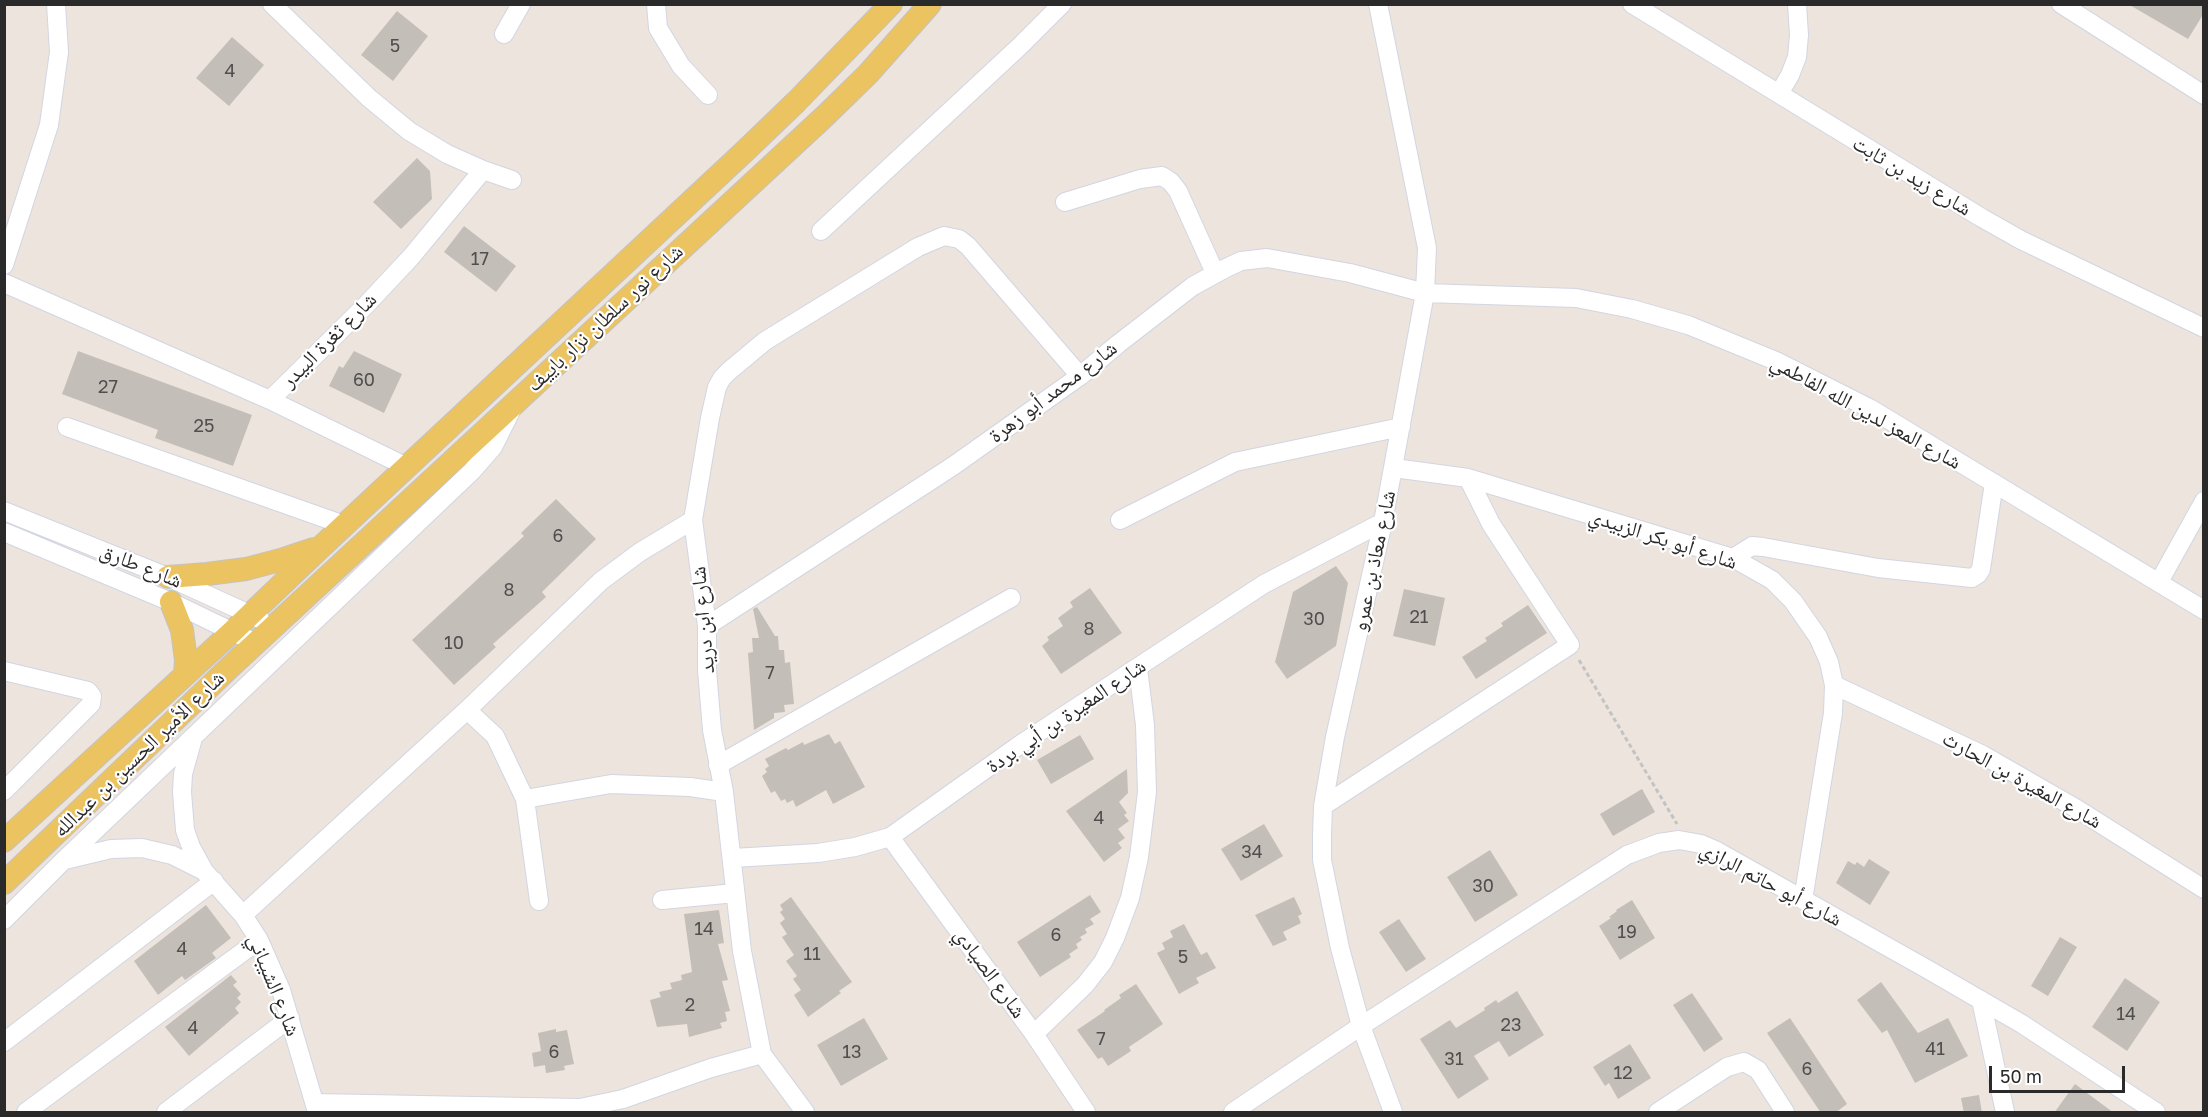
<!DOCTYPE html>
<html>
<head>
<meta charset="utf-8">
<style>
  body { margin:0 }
  #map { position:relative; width:2208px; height:1117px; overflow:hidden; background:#ece4dd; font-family:"Golos Text",sans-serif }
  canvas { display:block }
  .frame { position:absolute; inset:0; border:6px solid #2a2a2a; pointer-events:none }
  .scale { position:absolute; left:1989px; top:1066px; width:136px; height:27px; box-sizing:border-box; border:3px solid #2a2a2a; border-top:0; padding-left:8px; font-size:18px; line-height:21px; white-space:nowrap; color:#2a2a2a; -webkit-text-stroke:4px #fff; paint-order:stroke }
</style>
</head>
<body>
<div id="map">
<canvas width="2208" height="1117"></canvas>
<div class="frame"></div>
<div class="scale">50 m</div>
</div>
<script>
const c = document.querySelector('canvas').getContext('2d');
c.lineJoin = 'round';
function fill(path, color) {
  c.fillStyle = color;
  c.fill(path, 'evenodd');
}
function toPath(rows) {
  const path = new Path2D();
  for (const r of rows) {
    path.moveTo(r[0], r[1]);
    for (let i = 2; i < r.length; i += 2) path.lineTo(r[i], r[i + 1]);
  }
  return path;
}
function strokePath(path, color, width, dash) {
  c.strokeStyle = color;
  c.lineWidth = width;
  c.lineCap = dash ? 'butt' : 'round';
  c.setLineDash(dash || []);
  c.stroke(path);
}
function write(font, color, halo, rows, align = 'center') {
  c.font = font + ' "Golos Text","Noto Naskh Arabic",sans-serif';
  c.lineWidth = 4.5;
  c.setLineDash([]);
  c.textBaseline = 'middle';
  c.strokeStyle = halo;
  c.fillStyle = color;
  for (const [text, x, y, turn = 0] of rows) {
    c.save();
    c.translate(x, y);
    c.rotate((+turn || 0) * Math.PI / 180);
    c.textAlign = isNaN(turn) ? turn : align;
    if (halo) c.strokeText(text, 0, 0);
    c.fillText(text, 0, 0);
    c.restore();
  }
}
const building = toPath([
  [2128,4,2204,4,2204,13,2188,39],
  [397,11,428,36,393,81,361,55],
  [232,37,264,65,229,106,196,78],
  [417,158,430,171,432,199,401,229,373,202],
  [464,226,516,266,496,292,444,252],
  [78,351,252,415,233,466,155,438,158,430,62,394],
  [354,351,402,374,384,413,329,386,339,366,343,368],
  [556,499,596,539,542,592,546,597,493,644,496,647,454,685,412,640,524,536,521,533],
  [1336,566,1348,583,1336,646,1287,679,1275,662,1293,592],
  [1090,588,1122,633,1061,674,1042,646,1049,640,1047,637,1063,626,1058,618,1073,607,1070,602],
  [1404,589,1445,598,1435,646,1393,636],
  [1528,605,1547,633,1476,679,1462,657,1487,641,1485,638,1503,626,1501,623],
  [757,607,775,636,778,636,779,650,784,650,785,663,790,662,794,704,784,705,785,712,774,713,774,718,754,730,748,653,753,652,752,638,759,638,753,609],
  [829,734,835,744,840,741,865,787,833,804,826,790,796,807,793,800,787,803,785,799,781,801,775,791,771,793,762,776,767,772,765,769,769,766,765,759,786,748,788,750,803,742,804,745],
  [1080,735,1094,759,1051,784,1037,760],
  [1127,769,1128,793,1119,802,1127,813,1124,815,1129,821,1118,829,1125,838,1118,843,1122,848,1104,862,1066,811],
  [1642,789,1655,812,1613,836,1600,814],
  [1264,824,1283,856,1241,881,1221,849],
  [1490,850,1518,895,1475,922,1447,877],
  [1869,859,1890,872,1870,905,1836,883,1848,861,1855,865,1857,862,1864,867],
  [1090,895,1101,912,1090,919,1094,924,1085,929,1087,933,1080,937,1082,940,1076,944,1078,948,1069,954,1071,957,1040,977,1017,942],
  [791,897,852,982,839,991,841,993,808,1017,794,995,801,990,793,979,797,976,786,961,794,955,782,937,787,934,780,923,785,919,780,912,783,910,780,905],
  [1294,897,1302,914,1298,916,1301,923,1283,932,1287,940,1273,946,1255,915],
  [1632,900,1655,938,1620,960,1599,926,1611,918,1609,917,1617,911,1616,910],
  [206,905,231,938,212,953,216,958,185,980,182,976,158,995,134,961],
  [719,910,724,943,718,944,728,980,722,981,730,1011,725,1012,727,1021,720,1023,722,1028,689,1037,687,1024,657,1027,650,1000,661,997,659,992,672,989,670,983,682,980,681,975,692,972,684,914],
  [1399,919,1426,959,1406,972,1379,932],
  [1184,924,1201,955,1207,952,1216,968,1196,978,1199,983,1179,994,1157,953,1165,949,1162,943,1173,937,1170,931],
  [2060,937,2077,947,2048,996,2031,986],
  [231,975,237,982,233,985,241,994,237,998,241,1002,235,1008,239,1013,189,1056,165,1027],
  [2125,978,2160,1002,2127,1051,2092,1027],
  [1881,982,1918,1033,1948,1018,1968,1056,1915,1083,1887,1030,1882,1033,1857,1000],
  [1136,984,1163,1024,1129,1047,1131,1051,1108,1066,1102,1057,1098,1059,1077,1030,1105,1011,1104,1010,1121,998,1119,995],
  [1517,991,1544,1035,1509,1057,1499,1041,1474,1056,1489,1079,1458,1099,1420,1039,1450,1020,1456,1028,1485,1010,1484,1008,1496,1000,1498,1003],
  [1692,993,1723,1039,1704,1052,1673,1005],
  [864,1018,888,1059,841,1086,817,1045],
  [1790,1018,1847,1104,1835,1113,1821,1113,1767,1033],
  [556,1029,556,1032,567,1030,574,1064,564,1066,565,1070,546,1073,545,1065,534,1067,532,1053,541,1051,538,1033],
  [1630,1044,1651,1078,1618,1099,1609,1083,1605,1086,1593,1067],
  [2075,1084,2114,1113,2054,1113],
  [1979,1095,1982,1113,1964,1113,1961,1098]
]);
const path = toPath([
  [1579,660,1677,824]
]);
const minor = toPath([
  [272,4,369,98,409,131,447,154,483,170,512,180],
  [656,4,658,28,681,66,708,95],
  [1378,4,1427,248,1425,293,1383,522,1335,737,1323,806,1322,836,1322,860,1340,948,1361,1026,1393,1112],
  [1632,4,1982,218,2021,240,2204,328],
  [2061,4,2204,95],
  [504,34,521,4],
  [1779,94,1790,75,1797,57,1799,35,1797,4],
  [1065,202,1140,179,1162,176,1171,182,1178,191,1215,273],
  [821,231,1020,46,1062,4],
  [4,265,49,125,59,52,56,4],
  [4,283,270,400,407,467],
  [270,400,366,305,411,257,483,170],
  [67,427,344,525],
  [1394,468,1468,478,1733,558,1772,580,1793,601,1818,637,1829,662,1834,685,1833,713,1803,900],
  [4,511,168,577,260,619],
  [1120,520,1235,462,1401,427],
  [4,532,171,602,256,643],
  [1733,558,1752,546,1763,547,1878,568,1972,578,1978,574,1981,569,1994,483],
  [2159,582,2204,501],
  [707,626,953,466,1080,376,1118,344,1193,286,1226,268,1241,261,1267,258,1350,273,1425,293,1576,298,1632,309,1688,325,1776,361,1871,409,2204,610],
  [4,671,88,691,92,696,91,704,4,791],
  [1834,685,1983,755,2077,809,2204,889],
  [467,710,495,736,525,799,539,901],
  [193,738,183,774,182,792,185,830,191,847,204,871,243,915,259,940,281,990,317,1112],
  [718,765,1011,598],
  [525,799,611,784,690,787,724,792],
  [1323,806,1570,645,1491,524,1468,478],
  [890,837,1034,1034,1086,1112],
  [733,858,818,853,855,847,890,837,1021,744,1264,584,1383,522],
  [65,860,111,849,142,848,172,855,204,871],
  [662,900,735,893],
  [243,915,467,710,601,581,640,552,693,520],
  [4,920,63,861,472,471,493,447,513,407],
  [1981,1000,2005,1112],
  [1034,1034,1085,985,1103,962,1115,938,1130,898,1139,857,1147,792,1145,725,1138,668],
  [4,1042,214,881],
  [315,1103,580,1108,623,1099,711,1068,762,1054],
  [26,1112,259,940],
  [166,1112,290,1018],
  [805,1112,762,1054,742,951,724,792,712,730,707,670,707,626,693,520,710,418,717,387,722,378,729,371,765,341,918,247,944,236,959,239,968,246,1080,376],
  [1233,1112,1361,1026,1627,855,1659,843,1679,840,1701,844,1717,851,1927,969,2022,1024,2156,1112],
  [1658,1112,1727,1067,1744,1062,1758,1070,1785,1112]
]);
const major = toPath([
  [168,577,207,574,246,569,284,559,314,549],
  [171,602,182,630,186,660,185,675],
  [4,841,232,632,321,547,745,151,796,102,891,4],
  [4,883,230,667,825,116,868,74,930,4]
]);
const numberNames = [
  ["5",395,46],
  ["4",230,71],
  ["17",480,259],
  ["60",364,380],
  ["27",108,387],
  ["25",204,426],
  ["6",558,536],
  ["8",509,590],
  ["21",1419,617],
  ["30",1314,619],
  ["8",1089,629],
  ["10",454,643],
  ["7",770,673],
  ["4",1099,818],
  ["34",1252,852],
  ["30",1483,886],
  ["14",704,929],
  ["19",1627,932],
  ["6",1056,935],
  ["4",182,949],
  ["11",812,954],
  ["5",1183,957],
  ["2",690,1005],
  ["14",2126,1014],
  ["23",1511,1025],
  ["4",193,1028],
  ["7",1101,1039],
  ["41",1935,1049],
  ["6",554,1052],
  ["13",852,1052],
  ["31",1454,1059],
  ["6",1807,1069],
  ["12",1623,1073]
];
const streetNames = [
  ["شارع زيد بن ثابت",1912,176,31],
  ["شارع نور سلطان نزار باييف",605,318,-43],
  ["شارع ثغرة البيدر",329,340,-45],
  ["شارع محمد أبو زهرة",1053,392,-37],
  ["شارع المعز لدين الله الفاطمي",1866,412,29],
  ["شارع أبو بكر الزبيدي",1663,539,18],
  ["شارع معاذ بن عمرو",1374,561,-78],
  ["شارع طارق",141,566,22],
  ["شارع ابن دريد",703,620,-95],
  ["شارع المغيرة بن أبي بردة",1066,716,-34],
  ["شارع الأمير الحسين بن عبدالله",139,754,-44],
  ["شارع المغيرة بن الحارث",2022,780,29],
  ["شارع أبو حاتم الرازي",1771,884,28],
  ["شارع الصيادي",990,973,54],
  ["شارع الشيباني",274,985,68]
];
fill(building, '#c4beb9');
strokePath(minor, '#d2d6e2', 20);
strokePath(major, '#c3c3c3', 24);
strokePath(path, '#c3c3c3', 3, [4.5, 3]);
strokePath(minor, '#fff', 18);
strokePath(major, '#ecc361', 22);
write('18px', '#504f4e', null, numberNames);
write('21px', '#2a2a2a', '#fff', streetNames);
</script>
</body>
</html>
